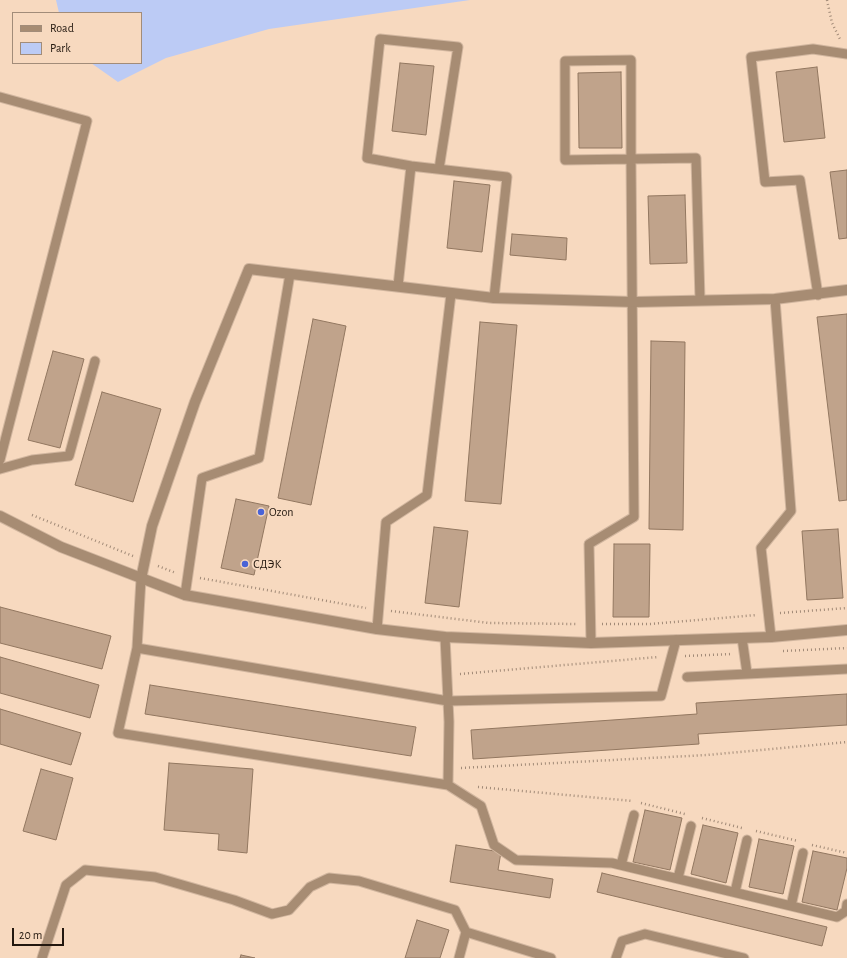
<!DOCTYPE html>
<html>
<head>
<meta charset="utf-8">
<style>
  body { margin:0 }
  #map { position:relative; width:847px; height:958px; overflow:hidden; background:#f7d9bf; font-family:"Alegreya Sans",sans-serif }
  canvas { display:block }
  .legend { position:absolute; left:12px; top:12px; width:130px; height:52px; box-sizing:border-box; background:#f7d9bf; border:1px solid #a28c79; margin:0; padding:5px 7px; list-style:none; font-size:12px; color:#23180f }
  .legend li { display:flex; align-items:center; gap:8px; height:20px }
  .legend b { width:20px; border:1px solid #a28c79 }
  .scale { position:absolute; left:12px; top:928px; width:52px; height:18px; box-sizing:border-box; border:2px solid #23180f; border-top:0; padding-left:5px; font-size:12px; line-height:14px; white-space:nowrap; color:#23180f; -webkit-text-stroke:3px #f7d9bf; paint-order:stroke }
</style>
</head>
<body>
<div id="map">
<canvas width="847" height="958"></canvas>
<ul class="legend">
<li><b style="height:5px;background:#a78c73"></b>Road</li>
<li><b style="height:11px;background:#bccbf5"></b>Park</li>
</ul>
<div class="scale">20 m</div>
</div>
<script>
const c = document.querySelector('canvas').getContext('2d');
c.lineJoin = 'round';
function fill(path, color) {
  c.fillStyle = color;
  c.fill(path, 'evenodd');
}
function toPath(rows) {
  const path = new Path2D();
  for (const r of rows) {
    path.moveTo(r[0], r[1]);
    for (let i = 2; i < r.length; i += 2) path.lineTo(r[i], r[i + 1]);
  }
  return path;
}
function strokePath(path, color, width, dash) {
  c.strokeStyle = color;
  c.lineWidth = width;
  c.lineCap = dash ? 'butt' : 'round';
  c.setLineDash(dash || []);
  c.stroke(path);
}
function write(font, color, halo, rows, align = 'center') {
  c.font = font + ' "Alegreya Sans",sans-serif';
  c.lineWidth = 4;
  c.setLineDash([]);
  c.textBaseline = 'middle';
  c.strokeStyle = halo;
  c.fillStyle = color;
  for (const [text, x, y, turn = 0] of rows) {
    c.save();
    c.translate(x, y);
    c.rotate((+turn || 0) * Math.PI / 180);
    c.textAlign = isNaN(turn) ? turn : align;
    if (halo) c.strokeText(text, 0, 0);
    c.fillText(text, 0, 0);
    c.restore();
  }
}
const green = toPath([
  [56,0,470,0,269,29,166,58,118,82,91,63,141,63,141,13,59,13]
]);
const building = toPath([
  [400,63,434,66,426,135,392,131,400,63],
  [817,67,825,138,784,142,776,72,817,67],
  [621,72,622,148,579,148,578,73,621,72],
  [847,170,847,238,839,239,830,172,847,170],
  [454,181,490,185,482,252,447,248,454,181],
  [685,195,687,263,650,264,648,196,685,195],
  [512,234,567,238,566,260,510,255,512,234],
  [847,314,847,500,839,501,817,317,847,314],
  [313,319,346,326,311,505,278,498,313,319],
  [480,322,517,325,501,504,465,501,480,322],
  [651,341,685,342,683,530,649,529,651,341],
  [53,351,84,359,60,448,28,440,53,351],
  [102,392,161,409,133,502,75,485,102,392],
  [236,499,269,506,254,575,221,568,236,499],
  [434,527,468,531,459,607,425,603,434,527],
  [838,529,843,598,807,600,802,531,838,529],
  [614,544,650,544,649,617,613,617,614,544],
  [0,607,111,636,102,669,0,643,0,607],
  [0,657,99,685,90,718,0,693,0,657],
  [150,685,416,727,411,756,145,714,150,685],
  [847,694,847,725,698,734,699,744,473,759,471,730,697,714,696,703,847,694],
  [0,709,81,733,71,765,0,744,0,709],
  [169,763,253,769,247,853,218,850,219,834,164,830,169,763],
  [41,769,73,778,56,840,23,831,41,769],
  [645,810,682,818,670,870,633,862,645,810],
  [703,825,738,833,726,883,691,874,703,825],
  [759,839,794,846,783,894,749,887,759,839],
  [456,845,501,852,498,870,553,879,550,898,450,882,456,845],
  [813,851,847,858,847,868,837,910,802,902,813,851],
  [602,873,827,927,822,946,597,892,602,873],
  [417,920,449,930,440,958,405,958,417,920],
  [241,955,255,958,240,958,241,955]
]);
const path = toPath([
  [827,0,832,23,840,39],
  [32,515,133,556],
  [158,566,176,573],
  [200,578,366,608],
  [391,611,489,623,577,624],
  [780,613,847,608],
  [602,624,650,624,757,615],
  [783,651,847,648],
  [685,656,732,654],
  [460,674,658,657],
  [461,768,707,755,847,742],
  [478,787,633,801],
  [641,803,685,814],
  [702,818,742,828],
  [756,831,798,841],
  [812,845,847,853]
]);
const service = toPath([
  [0,97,87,121,0,460],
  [411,166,507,177,494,298],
  [398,286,411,166,367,158,380,39,458,47,439,169],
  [818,295,800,180,765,182,751,57,813,49,847,54],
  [0,469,32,460,69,456,95,361],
  [141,579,137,648,118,733,448,785,481,806,494,845,516,860,612,863,837,917,846,911,847,904],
  [185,595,202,478,259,458,290,274],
  [377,629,386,522,427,495,451,294],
  [445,637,449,722,448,785],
  [771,637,761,548,791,511,775,299],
  [742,638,747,673],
  [591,643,589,544,634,517,631,159,565,160,565,61,631,60,631,159,696,158,700,300],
  [137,648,448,701,661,696,676,640],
  [687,677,847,669],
  [621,865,634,815],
  [678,878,691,826],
  [735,892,747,840],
  [791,906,803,853],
  [466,932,551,958],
  [42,958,66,885,85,870,155,877,234,900,272,914,289,910,310,887,329,878,359,881,455,910,466,932,459,958],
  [616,958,622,941,645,934,744,958]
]);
const minor = toPath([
  [141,579,152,526,195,402,249,269,494,298,634,302,775,299,847,290]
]);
const tertiary = toPath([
  [0,516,61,547,185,595,377,629,445,637,591,643,771,637,847,630]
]);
const markers = [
  [261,512,4,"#4963d7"],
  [245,564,4,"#4963d7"]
];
const poiNames = [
  ["Ozon",269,512],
  ["СДЭК",253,564]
];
fill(green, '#bccbf5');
fill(building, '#c0a38b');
strokePath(building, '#927760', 1);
strokePath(service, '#d1b69f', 11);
strokePath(minor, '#d1b69f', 12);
strokePath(tertiary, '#d1b69f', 12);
strokePath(path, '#a18a77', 2.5, [1, 3]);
strokePath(service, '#a78c73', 9);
strokePath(minor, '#a78c73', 10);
strokePath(tertiary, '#a78c73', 10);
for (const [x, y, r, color] of markers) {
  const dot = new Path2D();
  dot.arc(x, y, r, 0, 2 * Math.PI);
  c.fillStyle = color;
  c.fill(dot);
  strokePath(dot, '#f7d9bf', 1.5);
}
write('12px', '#23180f', '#f7d9bf', poiNames, 'left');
</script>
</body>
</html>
